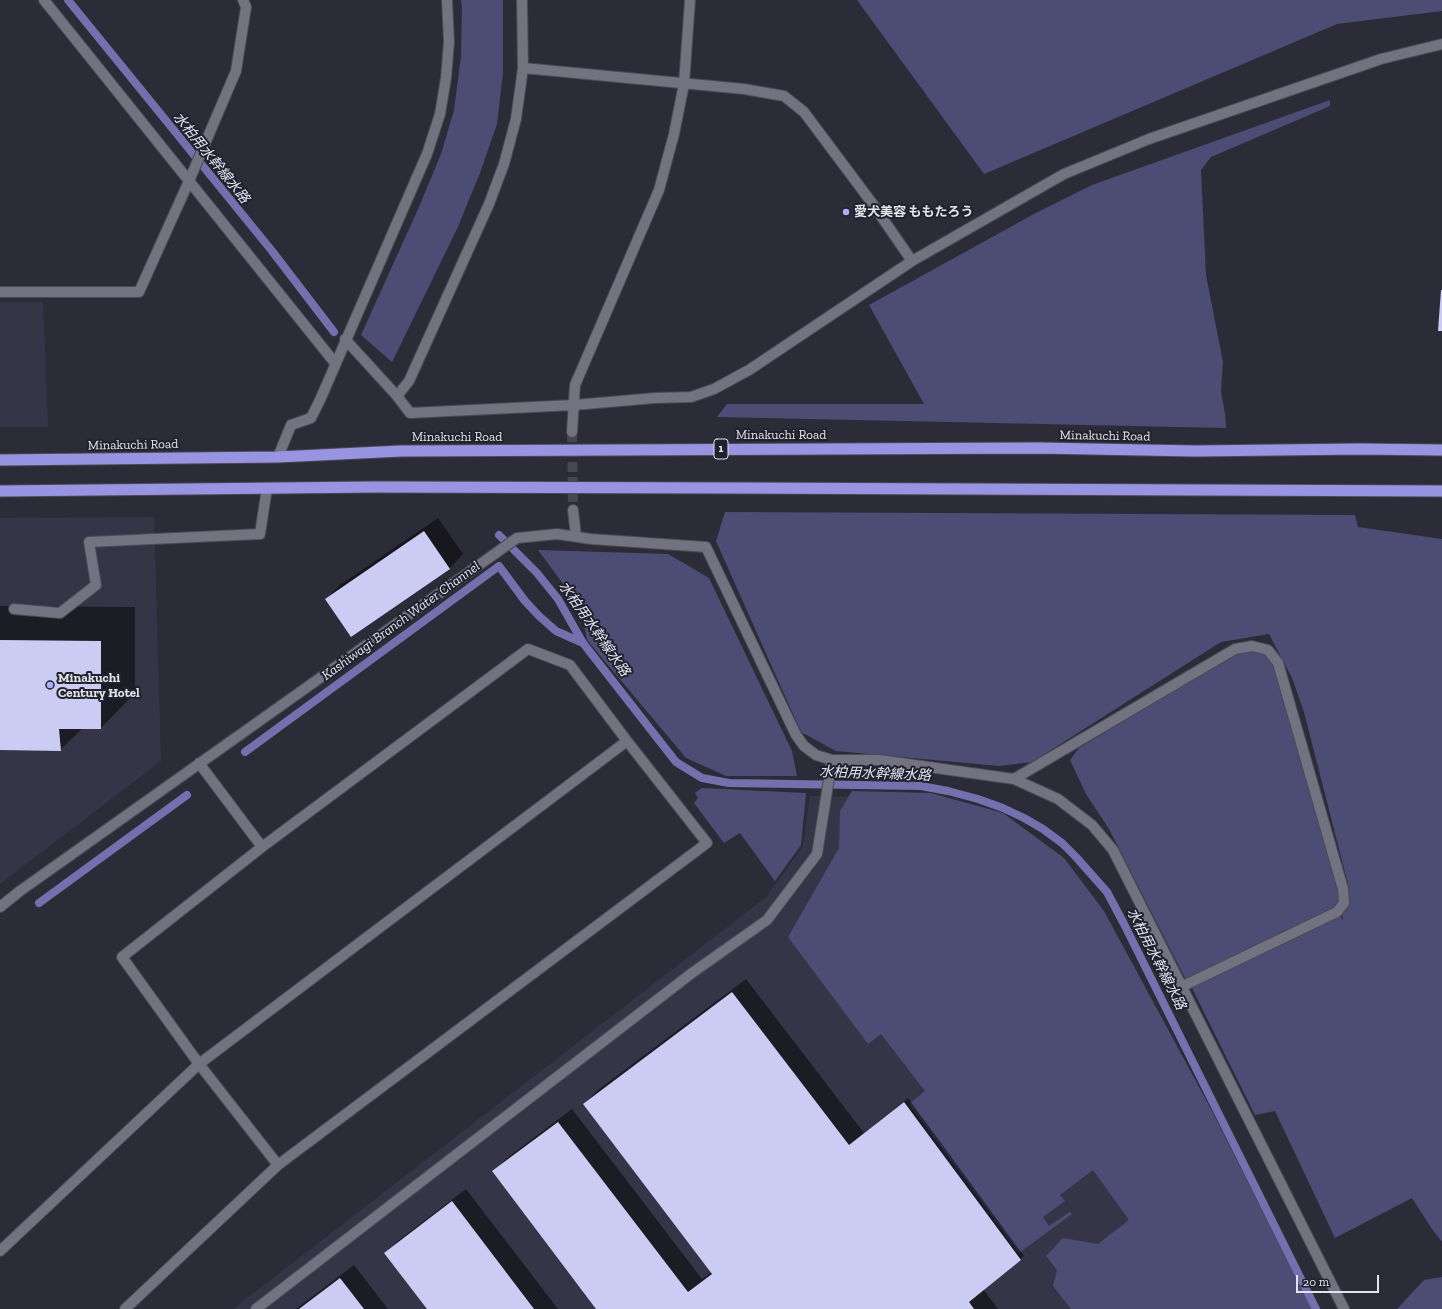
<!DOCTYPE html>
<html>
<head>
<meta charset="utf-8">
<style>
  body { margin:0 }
  #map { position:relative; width:1442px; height:1309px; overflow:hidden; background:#2c2c38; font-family:"Zilla Slab",serif }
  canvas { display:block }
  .scale { position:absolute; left:1296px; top:1275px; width:83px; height:18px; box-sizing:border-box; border:2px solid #e3e3eb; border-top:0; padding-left:5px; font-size:12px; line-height:14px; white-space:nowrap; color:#e3e3eb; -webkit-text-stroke:3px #22222e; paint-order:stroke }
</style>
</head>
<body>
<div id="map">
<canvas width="1442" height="1309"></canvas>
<div class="scale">20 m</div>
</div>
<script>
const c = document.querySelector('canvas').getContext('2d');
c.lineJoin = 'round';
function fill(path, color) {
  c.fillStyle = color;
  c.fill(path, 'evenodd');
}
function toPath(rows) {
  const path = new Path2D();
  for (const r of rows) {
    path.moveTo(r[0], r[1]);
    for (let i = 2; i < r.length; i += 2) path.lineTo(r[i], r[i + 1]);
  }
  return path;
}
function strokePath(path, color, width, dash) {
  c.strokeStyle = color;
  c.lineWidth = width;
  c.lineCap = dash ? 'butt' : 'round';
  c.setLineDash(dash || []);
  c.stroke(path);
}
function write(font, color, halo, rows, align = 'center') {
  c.font = font + ' "Zilla Slab","Noto Sans JP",serif';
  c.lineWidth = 4;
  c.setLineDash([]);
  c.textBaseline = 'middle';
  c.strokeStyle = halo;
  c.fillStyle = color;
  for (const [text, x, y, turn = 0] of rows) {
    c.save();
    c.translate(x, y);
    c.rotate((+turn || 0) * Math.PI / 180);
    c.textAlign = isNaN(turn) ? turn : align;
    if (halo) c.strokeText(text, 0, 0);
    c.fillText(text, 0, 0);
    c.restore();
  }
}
const built = toPath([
  [0,302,43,302,48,427,0,427],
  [154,517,161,761,0,884,0,518],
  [810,796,931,798,1303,1309,233,1309,766,897,803,846]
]);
const green = toPath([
  [461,0,503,0,503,73,497,124,480,173,457,229,392,362,361,335,419,207,441,154,454,110,461,56,462,7],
  [857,0,1442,0,1442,11,1337,24,984,174],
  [1330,100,1330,106,1211,157,1201,170,1206,275,1223,362,1221,391,1225,414,1226,428,717,417,727,404,924,404,869,305,1034,214,1092,185],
  [725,512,1355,515,1358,527,1442,539,1442,1242,1432,1229,1412,1198,1335,1238,1275,1111,1255,1115,1192,988,1340,915,1343,921,1342,913,1349,888,1304,712,1292,678,1269,634,1221,642,1032,762,999,766,836,751,801,732,716,541],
  [538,550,668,554,709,578,792,751,797,776,726,776,686,758,587,640,581,608],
  [1250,649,1267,654,1274,665,1339,890,1341,902,1334,909,1186,980,1109,829,1086,794,1070,760,1079,748,1236,653],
  [702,788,806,793,801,845,775,881,740,833,724,843,694,803,698,798,695,793],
  [852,791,931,793,1003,813,1064,858,1104,911,1211,1109,1312,1309,1071,1309,1053,1286,1057,1270,1046,1256,1063,1238,1098,1244,1129,1220,1093,1170,1060,1195,1065,1201,1043,1217,1049,1226,1070,1212,1072,1214,1019,1253,909,1104,925,1091,881,1034,868,1044,788,937,839,848,840,811],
  [1442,1277,1442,1309,1397,1309,1424,1280]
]);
const shadow = toPath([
  [438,518,463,554,450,568,351,635,326,599,340,585],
  [0,606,135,607,135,693,101,728,83,728,60,750,0,749],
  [746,979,864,1133,908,1098,1024,1256,983,1289,998,1309,597,1309,493,1172,507,1158,572,1109,702,1279,712,1272,584,1104,598,1090],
  [466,1189,558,1309,428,1309,386,1253,399,1240],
  [354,1265,388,1309,296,1309]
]);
const stream = toPath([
  [68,0,272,251,334,332],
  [499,535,537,573,558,599,583,643,676,762,702,778,729,783,921,786,948,791,978,799,1003,808,1024,818,1043,829,1062,843,1076,857,1107,892,1124,924,1316,1309],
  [245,752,499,566,525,601,539,616,556,631,583,643],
  [39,903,187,795]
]);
const building = toPath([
  [1441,290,1442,290,1442,331,1438,331],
  [424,531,450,569,351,637,325,599],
  [0,640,101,641,101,729,59,729,61,751,0,750],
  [732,992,849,1145,904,1102,1021,1260,969,1302,974,1309,596,1309,492,1171,558,1122,688,1292,712,1274,583,1104],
  [452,1201,534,1309,427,1309,384,1253],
  [340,1278,364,1309,299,1309]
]);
const minorTunnel = toPath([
  [572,432,573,510]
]);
const service = toPath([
  [14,609,60,613,96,585,89,542,260,534,267,488],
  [256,1309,692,973,767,920,817,854,832,760]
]);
const minor = toPath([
  [44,0,335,363],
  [523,68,744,89,784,96,804,112,872,203,912,261],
  [0,292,139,292,189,181,236,71,246,7,243,0],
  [345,339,397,396,410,413,574,405,655,398,691,397,714,389,749,370,912,261,1064,174,1149,139,1381,59,1442,44],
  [397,396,409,381,489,204,504,164,516,119,523,68,522,0],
  [572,432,575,385,659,190,674,134,684,84,690,0],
  [278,457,291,425,311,418,320,400,427,154,440,114,446,78,449,42,447,0],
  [573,510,576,536],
  [1014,779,1235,649,1252,646,1268,650,1278,663,1343,889,1344,903,1337,912,1181,987],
  [262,847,122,957,199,1064,278,1165],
  [0,907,20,891,517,538,557,534,591,539,706,547,796,735,804,746,816,755,832,760,879,760,1014,779,1058,799,1092,825,1113,850,1344,1309],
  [0,1251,199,1064,627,741],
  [125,1309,278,1165,707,843,627,741,570,665,528,649,262,847,199,763]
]);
const trunk = toPath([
  [0,460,278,457,401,451,1039,448,1195,451,1359,449,1442,450],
  [0,491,375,487,733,488,1442,491]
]);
const markers = [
  [846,212,4,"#b0aefa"],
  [50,685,4,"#b0aefa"]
];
const shields = [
  [721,449,14]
];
const shieldNames = [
  ["1",721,449]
];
const poiNames = [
  ["愛犬美容 ももたろう",854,212],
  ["Minakuchi",58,678],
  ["Century Hotel",58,693]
];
const streetNames = [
  ["Minakuchi Road",781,435],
  ["Minakuchi Road",1105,436,1],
  ["Minakuchi Road",457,437],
  ["Minakuchi Road",133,445,-1]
];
const waterNames = [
  ["水柏用水幹線水路",211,158,51],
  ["Kashiwagi Branch Water Channel",401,621,-36],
  ["水柏用水幹線水路",594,629,55],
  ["水柏用水幹線水路",875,774,2],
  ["水柏用水幹線水路",1156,959,63]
];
fill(built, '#353547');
fill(green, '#4d4c74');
fill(shadow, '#0007');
strokePath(stream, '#7370ad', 8);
fill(building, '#cbcbf4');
strokePath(minorTunnel, '#474753', 10, [10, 5]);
strokePath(service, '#4a4a54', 12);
strokePath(minor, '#4a4a54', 12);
strokePath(trunk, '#4a4a54', 13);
strokePath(service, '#727280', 10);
strokePath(minor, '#727280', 10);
strokePath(trunk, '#9894e2', 11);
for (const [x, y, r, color] of markers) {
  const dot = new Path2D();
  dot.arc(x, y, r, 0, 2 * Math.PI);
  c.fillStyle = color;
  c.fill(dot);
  strokePath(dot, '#22222e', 1.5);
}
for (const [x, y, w] of shields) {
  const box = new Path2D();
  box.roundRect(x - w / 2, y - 10, w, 20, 3);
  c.fillStyle = '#22222e';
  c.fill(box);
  strokePath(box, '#e3e3eb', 1);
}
write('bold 12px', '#e3e3eb', null, shieldNames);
write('bold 13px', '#e3e3eb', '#22222e', poiNames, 'left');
write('13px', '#e3e3eb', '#22222e', streetNames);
write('italic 14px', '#e2e2f4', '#22222e', waterNames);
</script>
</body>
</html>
